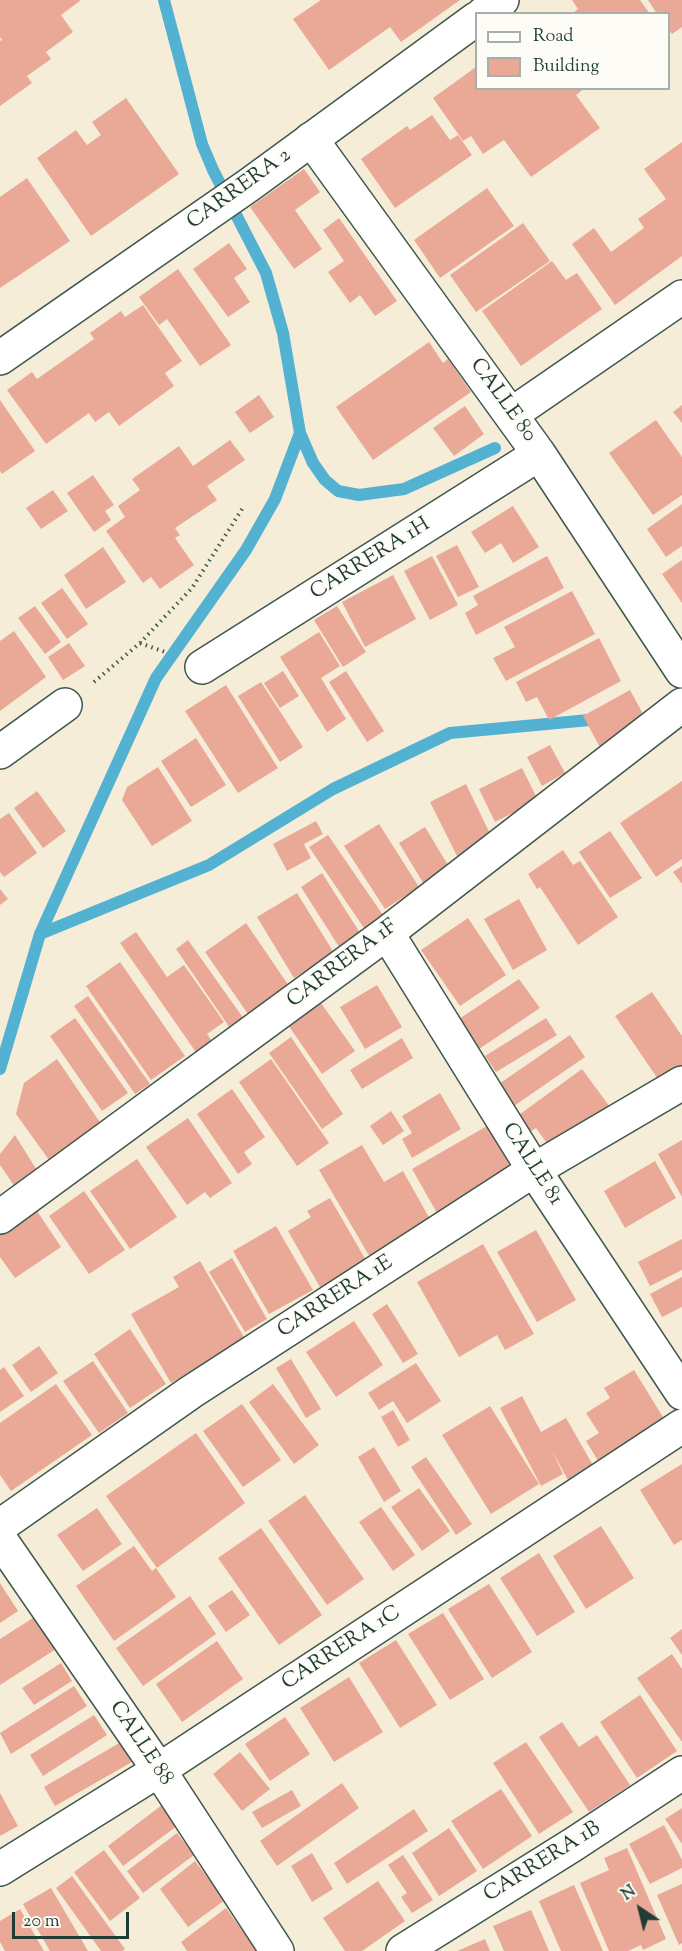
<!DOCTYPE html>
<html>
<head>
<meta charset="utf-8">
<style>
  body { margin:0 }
  #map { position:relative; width:682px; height:1951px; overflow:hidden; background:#f5edd8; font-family:"Sorts Mill Goudy",serif }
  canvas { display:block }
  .legend { position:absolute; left:475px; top:12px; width:195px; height:78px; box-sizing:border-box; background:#fdfcf7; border:2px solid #a4b0a9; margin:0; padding:8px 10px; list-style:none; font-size:18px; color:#1f3d34 }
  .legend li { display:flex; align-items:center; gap:12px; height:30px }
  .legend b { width:30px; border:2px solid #a4b0a9 }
  .north { position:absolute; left:610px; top:1879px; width:60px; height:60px; -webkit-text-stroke:4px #fdfcf7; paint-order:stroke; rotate:325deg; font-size:16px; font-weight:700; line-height:24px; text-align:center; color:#1f3d34 }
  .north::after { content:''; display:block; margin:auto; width:21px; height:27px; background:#1f3d34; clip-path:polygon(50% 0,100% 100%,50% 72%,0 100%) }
  .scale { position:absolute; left:12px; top:1912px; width:117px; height:27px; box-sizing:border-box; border:3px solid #1f3d34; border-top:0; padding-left:8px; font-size:18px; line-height:21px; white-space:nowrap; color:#1f3d34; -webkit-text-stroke:4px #fdfcf7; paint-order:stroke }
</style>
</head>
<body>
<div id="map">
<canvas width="682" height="1951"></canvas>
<ul class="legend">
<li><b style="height:8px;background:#fff"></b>Road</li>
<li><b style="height:16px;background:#e9a996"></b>Building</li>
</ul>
<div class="north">N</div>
<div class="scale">20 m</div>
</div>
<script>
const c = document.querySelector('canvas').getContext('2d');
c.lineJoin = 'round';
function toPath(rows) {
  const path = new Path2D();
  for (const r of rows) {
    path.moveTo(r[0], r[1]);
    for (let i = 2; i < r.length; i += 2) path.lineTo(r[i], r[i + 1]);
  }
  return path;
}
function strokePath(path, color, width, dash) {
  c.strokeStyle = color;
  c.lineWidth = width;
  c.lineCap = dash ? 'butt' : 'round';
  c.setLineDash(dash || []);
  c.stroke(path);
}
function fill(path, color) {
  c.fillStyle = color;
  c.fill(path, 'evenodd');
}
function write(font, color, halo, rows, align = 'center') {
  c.font = font + ' "Sorts Mill Goudy",serif';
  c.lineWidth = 5;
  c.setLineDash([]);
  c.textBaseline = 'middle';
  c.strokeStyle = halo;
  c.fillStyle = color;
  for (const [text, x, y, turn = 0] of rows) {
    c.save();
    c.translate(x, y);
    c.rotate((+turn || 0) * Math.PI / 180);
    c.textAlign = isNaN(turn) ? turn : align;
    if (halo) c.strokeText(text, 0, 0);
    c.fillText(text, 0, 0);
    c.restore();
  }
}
const stream = toPath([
  [300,433,313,463,325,480,338,491,359,495,404,489,495,448],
  [40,934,209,865,333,789,450,733,600,719],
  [0,1069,40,934,156,678,246,550,275,499,300,433,283,333,266,273,213,170,202,144,164,0]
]);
const building = toPath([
  [0,0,81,0,61,15,73,32,46,52,51,59,27,76,32,83,0,106,0,41,2,40,0,37],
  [321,0,460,0,401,42,390,27,329,70,293,19],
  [572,0,640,0,650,14,571,14,578,9],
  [648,0,682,0,682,27,672,34,669,30,669,14,657,14],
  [476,67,476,88,585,88,576,95,600,128,531,177,504,140,483,154,471,136,463,141,433,98],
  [126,98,179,174,91,236,37,158,76,130,87,145,101,135,92,122],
  [432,115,450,140,458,135,472,155,395,208,361,159,407,126,410,130],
  [682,142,682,256,615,305,572,244,594,228,611,252,644,228,638,219,666,199,644,169],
  [304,169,320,192,295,210,322,249,294,269,250,207],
  [27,178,70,241,0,288,0,197],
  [487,188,514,226,440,278,414,240],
  [339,218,397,301,375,316,360,295,350,303,328,272,344,261,323,230],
  [523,223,550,261,476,312,450,275],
  [229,243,247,269,234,278,250,302,228,317,193,269],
  [552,261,566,280,577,273,602,309,521,366,482,311],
  [178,269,231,345,200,366,167,319,159,325,139,297],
  [143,305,182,361,165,373,174,386,119,426,109,412,95,422,89,413,46,444,7,390,32,372,37,379,94,339,90,333,121,311,125,317],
  [429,342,443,363,448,359,471,392,373,460,336,407],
  [259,395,274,417,250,433,235,412],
  [0,400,35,451,2,474,0,471],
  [682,405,682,423,673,412],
  [465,406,484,434,454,456,433,428],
  [656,420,682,457,682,495,653,515,609,453],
  [230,440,245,460,207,486,217,500,175,528,180,535,175,538,194,565,160,589,151,577,143,583,106,531,125,517,118,506,140,490,132,479,179,446,193,466],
  [93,475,114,505,105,511,111,520,94,532,67,493],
  [53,490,68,511,41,529,26,508],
  [682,504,682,546,666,557,647,529],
  [513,506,539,547,513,563,501,543,485,553,471,532],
  [457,545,479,587,458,597,436,556],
  [103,547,126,582,86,609,64,575],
  [432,556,458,605,430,620,404,571],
  [547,556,564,588,476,635,465,613,478,605,473,596],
  [682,560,682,603,662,574],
  [393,575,416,619,365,647,342,602],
  [62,588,88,624,67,639,41,603],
  [572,591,595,634,506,681,493,658,515,647,504,627],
  [35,606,61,642,45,654,18,618],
  [337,606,366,652,343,667,314,620],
  [14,631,46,677,0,711,0,641],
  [319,632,340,666,321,678,346,719,327,732,280,657],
  [599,638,621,681,549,720,537,697,526,702,516,682],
  [69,643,85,666,63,680,48,657],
  [283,671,299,696,280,708,264,683],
  [346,671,384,731,367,742,329,682],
  [261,682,303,747,280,762,238,696],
  [226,685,278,768,238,793,185,711],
  [630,690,649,725,602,751,583,716],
  [196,738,226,785,191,807,161,761],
  [550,745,565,773,542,786,527,757],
  [158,767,192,821,152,846,122,800,127,787],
  [522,768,538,800,495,822,479,789],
  [682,781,682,859,656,877,620,823],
  [466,784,494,842,459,860,430,802],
  [37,791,66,831,43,848,14,808],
  [9,813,37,853,4,877,0,872,0,819],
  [316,821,323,834,304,844,311,858,287,871,273,844],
  [379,824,419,887,385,909,344,846],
  [425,827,451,870,425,886,399,843],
  [610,831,642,878,610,898,579,852],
  [328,835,385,918,366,931,309,847],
  [563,850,573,865,580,861,618,917,578,945,540,887,537,889,528,874],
  [682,866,682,884,673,872],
  [322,873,362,936,341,950,301,887],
  [0,889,8,899,0,905],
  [297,893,334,953,294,978,257,917],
  [519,899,547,950,513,970,484,919],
  [468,918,506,975,460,1006,421,950],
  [246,923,289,986,248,1014,205,952],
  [136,932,167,977,184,965,224,1022,207,1034,216,1047,200,1058,120,943],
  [188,940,246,1022,232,1031,176,949],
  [120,962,185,1056,151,1080,86,986],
  [519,979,540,1008,476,1051,456,1021],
  [377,985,402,1027,365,1049,340,1007],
  [652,992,682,1036,682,1067,660,1082,615,1016],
  [88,996,150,1084,135,1094,74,1006],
  [321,1003,355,1051,322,1074,288,1025],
  [75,1018,128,1093,102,1111,50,1036],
  [546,1018,557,1035,496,1072,485,1056],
  [570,1035,585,1057,511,1108,496,1086],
  [291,1037,343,1114,322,1129,269,1053],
  [402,1038,413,1058,362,1089,350,1070],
  [57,1059,101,1124,49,1160,16,1114,24,1083],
  [271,1059,329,1143,297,1166,239,1082],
  [582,1069,610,1107,551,1149,536,1128,528,1133,516,1117],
  [232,1089,265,1137,244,1152,252,1164,238,1174,197,1114],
  [440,1093,461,1129,412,1158,402,1139,412,1133,402,1116],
  [391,1111,404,1131,383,1145,370,1126],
  [188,1118,232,1183,210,1198,205,1192,187,1205,146,1147],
  [487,1126,512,1169,437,1213,412,1169],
  [15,1135,38,1172,15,1187,0,1165,0,1154],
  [682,1140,682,1197,658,1154],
  [362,1145,384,1182,403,1171,431,1221,371,1259,319,1170],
  [137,1159,177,1217,130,1249,90,1191],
  [655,1161,676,1198,625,1228,604,1191],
  [84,1191,125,1250,89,1274,49,1216],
  [330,1198,367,1262,321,1289,288,1231,311,1217,307,1211],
  [35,1208,61,1247,15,1278,0,1257,0,1233],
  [276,1226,313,1290,269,1314,233,1251],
  [536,1230,576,1300,537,1322,497,1252],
  [682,1239,682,1270,650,1286,638,1262],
  [483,1244,534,1334,505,1350,497,1335,459,1357,417,1282],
  [232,1258,267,1319,245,1332,209,1272],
  [200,1261,245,1339,171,1383,131,1314,179,1287,173,1277],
  [682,1277,682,1307,662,1317,650,1294],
  [387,1304,418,1354,403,1363,372,1314],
  [354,1321,383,1365,336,1397,306,1352],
  [130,1329,166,1384,130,1408,94,1354],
  [39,1346,58,1373,31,1392,12,1365],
  [291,1359,321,1409,306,1418,276,1368],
  [93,1361,128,1413,99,1433,63,1381],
  [416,1363,441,1401,407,1423,393,1401,379,1410,368,1393],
  [4,1367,24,1396,0,1412,0,1370],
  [634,1370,666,1422,600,1464,586,1441,599,1433,586,1413,610,1398,604,1388],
  [56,1384,92,1435,11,1491,0,1475,0,1423],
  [273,1384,319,1445,294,1464,249,1402],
  [522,1396,541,1432,566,1418,598,1474,573,1489,552,1451,563,1474,541,1486,500,1408],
  [242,1404,281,1460,243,1487,203,1431],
  [490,1406,539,1484,491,1514,442,1435],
  [393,1410,410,1440,398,1447,381,1417],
  [196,1433,245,1503,157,1568,106,1496],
  [374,1447,401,1491,384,1502,358,1457],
  [426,1457,472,1524,456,1535,411,1467],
  [682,1464,682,1540,674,1545,640,1490],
  [419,1488,450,1531,422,1551,391,1507],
  [305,1495,364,1579,327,1605,268,1521],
  [381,1507,415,1555,393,1571,359,1522],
  [97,1508,122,1544,83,1571,57,1535],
  [601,1526,634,1578,586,1609,553,1556],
  [261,1528,322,1615,279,1645,218,1558],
  [134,1546,152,1571,156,1568,176,1597,114,1641,76,1586],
  [539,1553,575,1612,537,1636,500,1578],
  [0,1583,18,1611,0,1623],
  [489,1584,532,1652,492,1678,448,1609],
  [232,1590,250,1615,226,1632,208,1606],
  [190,1596,216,1634,143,1686,116,1648],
  [443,1613,484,1679,450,1700,408,1634],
  [36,1616,56,1649,0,1685,0,1639],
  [682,1629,682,1655,670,1638],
  [396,1640,437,1705,400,1728,359,1663],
  [217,1641,243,1679,182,1722,156,1684],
  [672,1654,682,1669,682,1742,637,1678],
  [61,1663,72,1681,34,1705,22,1688],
  [349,1677,383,1732,334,1762,300,1708],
  [74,1686,87,1706,11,1754,0,1733],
  [640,1695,677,1751,637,1778,600,1722],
  [94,1715,107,1735,43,1776,30,1755],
  [285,1717,310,1754,270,1781,245,1744],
  [562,1722,579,1747,597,1735,630,1785,589,1812,539,1737],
  [121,1742,132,1762,55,1806,44,1787],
  [526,1742,573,1812,539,1834,493,1763],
  [240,1752,270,1789,242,1811,213,1774],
  [342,1783,359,1808,277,1866,260,1841],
  [501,1789,532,1836,483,1869,451,1821],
  [292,1790,301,1806,262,1828,252,1812],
  [0,1793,18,1826,0,1836],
  [162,1805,177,1826,123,1866,108,1846],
  [682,1808,682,1844,665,1819],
  [414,1809,428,1831,347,1884,334,1863],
  [664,1825,682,1860,682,1868,650,1884,629,1844],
  [449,1828,477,1871,439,1896,412,1853],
  [177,1833,194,1855,143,1893,127,1871],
  [627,1848,666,1939,643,1950,641,1945,628,1951,609,1951,580,1883,609,1870,604,1858],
  [104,1850,140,1898,110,1921,74,1872],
  [312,1853,333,1889,312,1902,291,1866],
  [403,1855,433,1900,412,1913,401,1897,407,1893,388,1865],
  [195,1861,225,1900,188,1927,160,1889],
  [72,1876,125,1949,122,1951,101,1951,56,1888],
  [378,1881,405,1921,362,1951,345,1951,323,1918],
  [682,1884,682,1943,679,1945,657,1895],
  [574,1885,603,1951,561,1951,539,1901],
  [51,1888,88,1951,50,1951,23,1904],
  [226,1908,257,1951,187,1951,181,1942],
  [20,1909,44,1951,5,1951,0,1942,0,1921],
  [531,1910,549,1951,504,1951,493,1926],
  [485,1939,490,1951,457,1951]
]);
const path = toPath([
  [140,643,168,653],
  [94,682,140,643,192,588,244,506]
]);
const minor = toPath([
  [311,139,539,454,682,671],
  [512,414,682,297],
  [202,667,539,454],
  [0,752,65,705],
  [387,933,534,1170,682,1393],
  [0,1217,387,933,682,705],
  [0,1526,191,1392,534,1170,682,1083],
  [0,1539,159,1770,277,1951],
  [0,1869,159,1770,682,1426],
  [403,1951,574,1844,682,1773]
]);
const tertiary = toPath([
  [483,14,502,0],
  [0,358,249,185,476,19]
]);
const streetNames = [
  ["CARRERA 2",240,190,-36],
  ["CALLE 80",502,401,54],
  ["CARRERA 1H",371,560,-32],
  ["CARRERA 1F",343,965,-37],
  ["CALLE 81",531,1165,57],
  ["CARRERA 1E",336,1298,-33],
  ["CARRERA 1C",342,1649,-33],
  ["CALLE 88",140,1744,56],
  ["CARRERA 1B",543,1863,-32]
];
strokePath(stream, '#53b1d2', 12);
fill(building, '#e9a996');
strokePath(minor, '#3f574d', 36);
strokePath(tertiary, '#3f574d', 36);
strokePath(path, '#3f574d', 4, [1.5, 4.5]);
strokePath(minor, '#fff', 33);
strokePath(tertiary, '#fff', 33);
write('21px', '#1f3d34', '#fdfcf7', streetNames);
</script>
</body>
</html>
